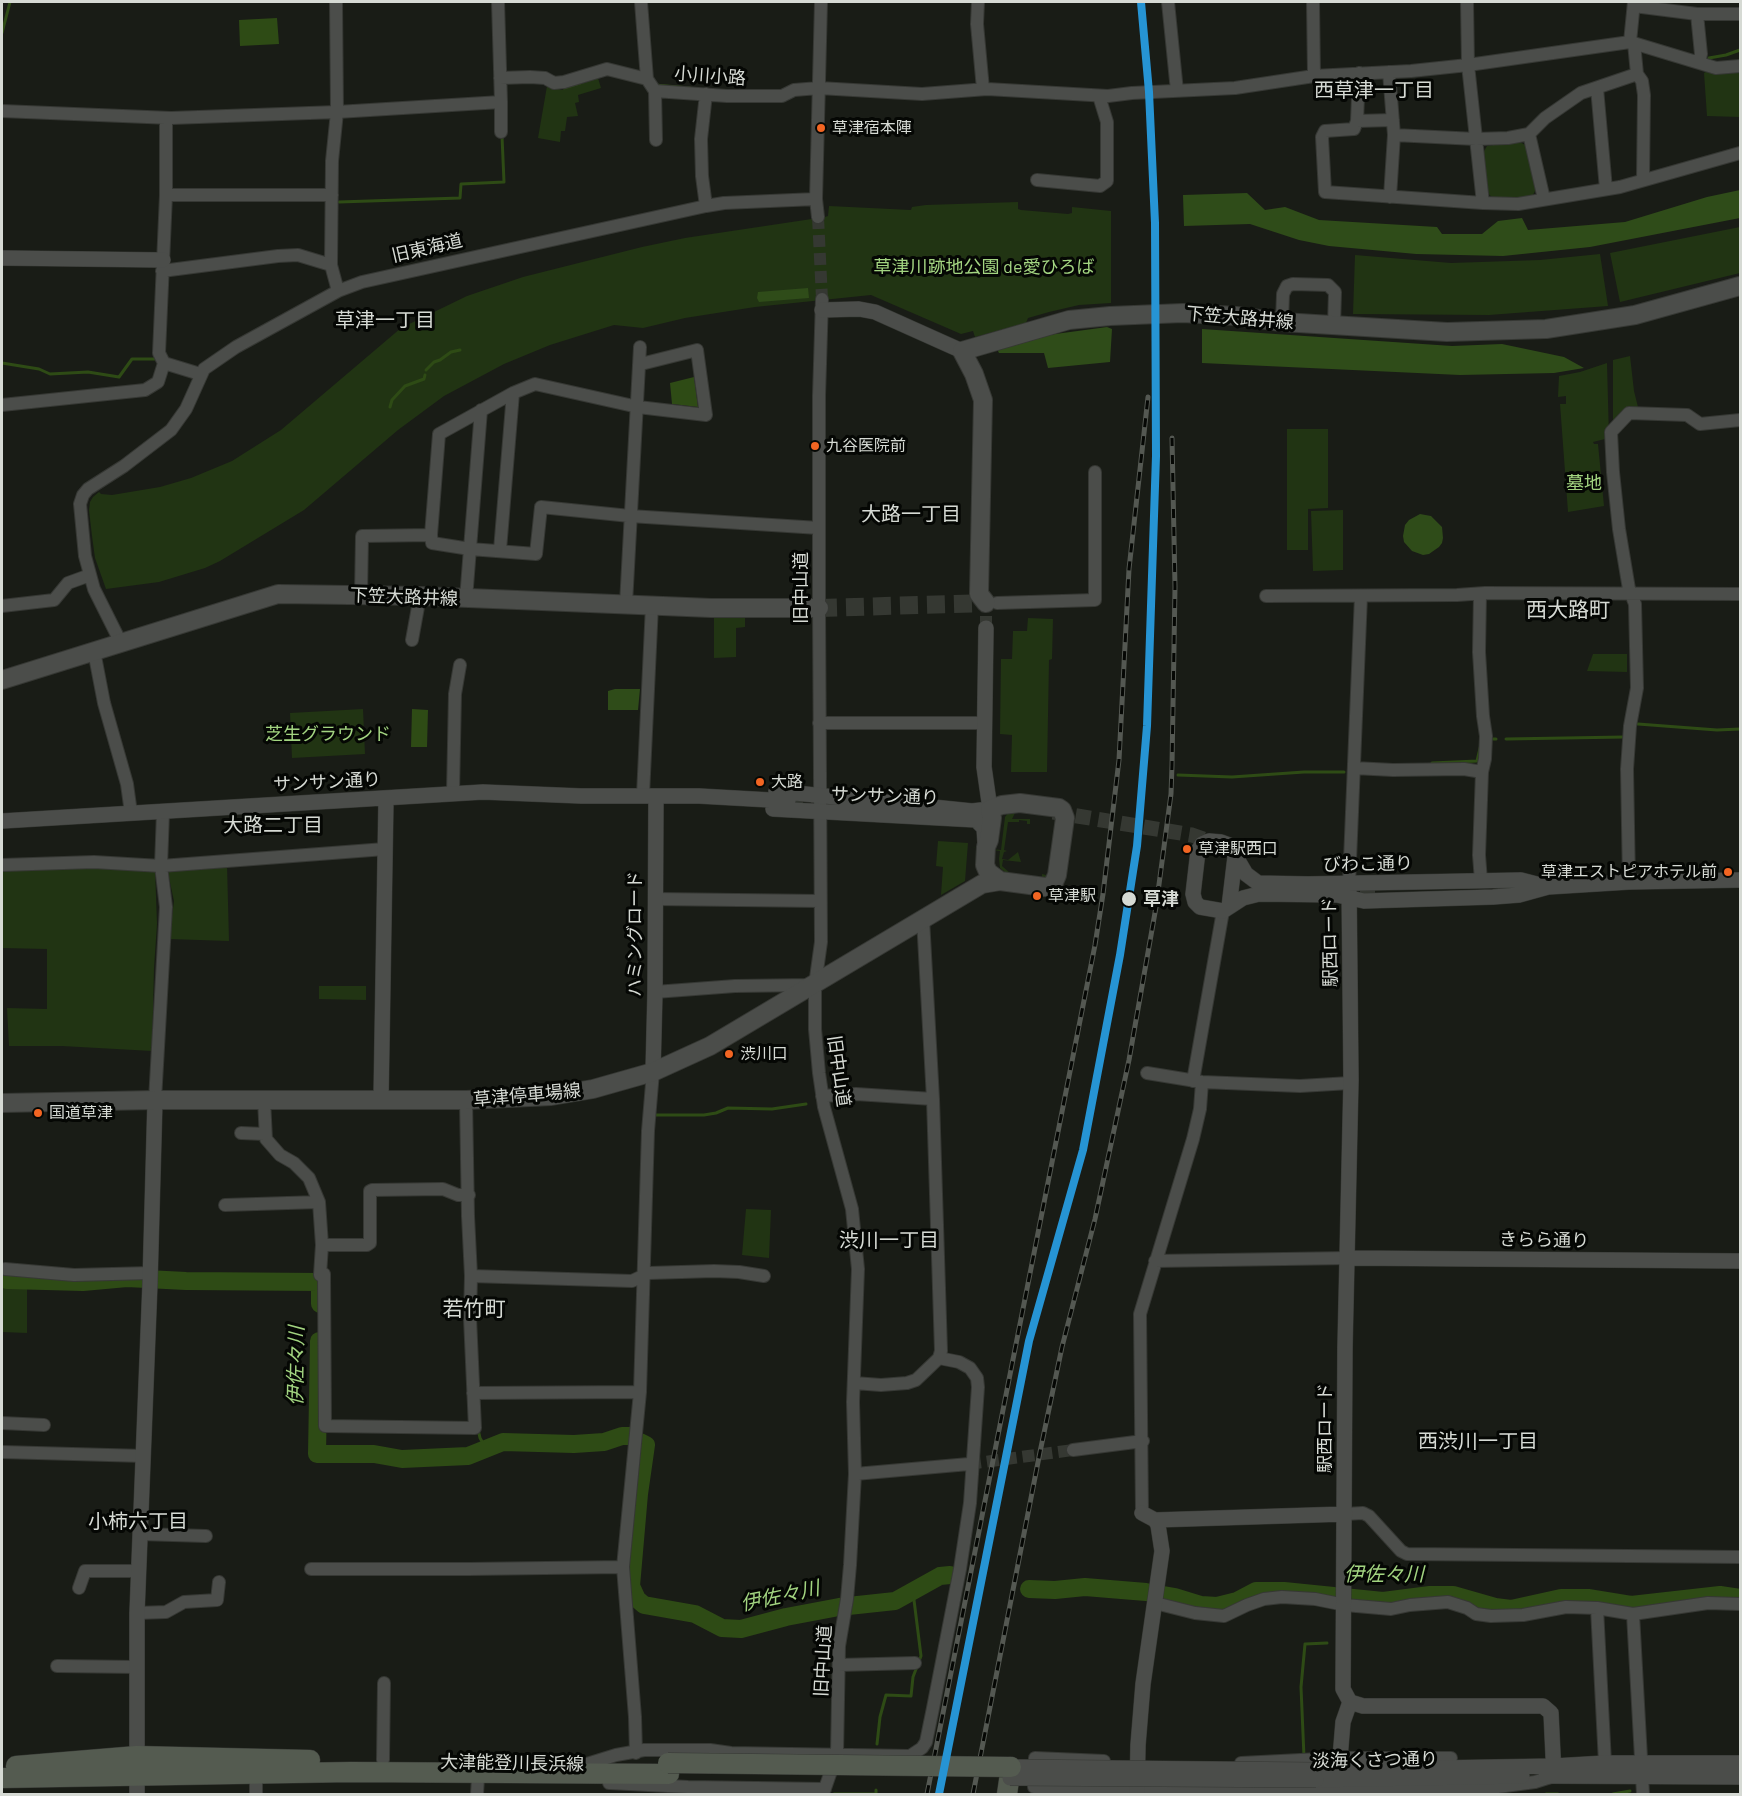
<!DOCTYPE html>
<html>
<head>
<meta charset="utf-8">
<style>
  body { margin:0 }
  #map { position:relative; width:1742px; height:1796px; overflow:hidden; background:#191c16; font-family:Barlow,sans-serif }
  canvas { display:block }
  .frame { position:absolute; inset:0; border:3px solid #d6dad4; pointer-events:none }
</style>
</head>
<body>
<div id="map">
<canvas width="1742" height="1796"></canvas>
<div class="frame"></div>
</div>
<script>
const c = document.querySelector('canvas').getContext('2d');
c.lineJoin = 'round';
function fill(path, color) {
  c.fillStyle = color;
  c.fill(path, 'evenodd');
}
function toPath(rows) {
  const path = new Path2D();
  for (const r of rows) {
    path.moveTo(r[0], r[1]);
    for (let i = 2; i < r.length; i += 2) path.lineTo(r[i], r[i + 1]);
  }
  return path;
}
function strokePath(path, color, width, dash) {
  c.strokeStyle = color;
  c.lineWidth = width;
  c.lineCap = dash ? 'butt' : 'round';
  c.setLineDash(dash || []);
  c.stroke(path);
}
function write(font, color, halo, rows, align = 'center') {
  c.font = font + ' Barlow,"Noto Sans JP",sans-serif';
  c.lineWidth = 6;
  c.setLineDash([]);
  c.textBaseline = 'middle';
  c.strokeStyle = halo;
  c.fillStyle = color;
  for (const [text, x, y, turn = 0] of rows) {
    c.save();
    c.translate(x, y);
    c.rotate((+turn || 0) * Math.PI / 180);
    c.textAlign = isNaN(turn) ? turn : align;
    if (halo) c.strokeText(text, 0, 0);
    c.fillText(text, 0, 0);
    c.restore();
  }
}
const green = toPath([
  [1707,71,1740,71,1740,117,1707,116,1704,73],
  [598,78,601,88,578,95,579,102,575,103,578,116,567,117,565,131,561,131,560,142,538,138,547,86,562,90],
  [1518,141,1527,146,1536,189,1532,197,1519,199,1492,197,1486,192,1483,153,1487,146],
  [1018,202,1018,209,1021,210,1068,214,1072,213,1072,207,1111,211,1111,303,1079,305,1049,312,1028,318,1026,323,975,337,973,331,961,334,871,295,755,307,685,318,643,328,614,325,550,345,504,364,444,396,398,430,304,510,220,561,205,568,159,582,106,589,95,558,92,536,89,510,90,502,93,497,99,492,101,494,112,495,160,487,191,478,232,461,281,430,401,328,467,296,523,277,642,247,685,238,825,217,828,216,829,206,911,210,912,207,926,205],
  [1740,227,1740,273,1620,302,1610,253],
  [1600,254,1608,306,1489,315,1353,314,1355,255,1451,263,1540,260],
  [1630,356,1634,391,1638,407,1613,421,1613,360],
  [1607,363,1609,438,1593,442,1594,444,1598,444,1604,506,1568,512,1560,404,1566,404,1566,396,1558,397,1559,376,1580,372],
  [1287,429,1328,429,1328,508,1308,509,1308,550,1287,550],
  [1343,510,1343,570,1313,571,1311,511],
  [714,615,745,615,745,627,736,628,736,657,714,658],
  [1028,618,1053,619,1052,659,1049,660,1047,772,1011,772,1012,735,1000,734,1001,659,1012,659,1013,631,1027,631],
  [1593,654,1627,654,1627,672,1587,671],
  [363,709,365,754,292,758,290,713],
  [1016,811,1012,819,1030,819,1030,824,1027,824,1027,821,1019,820,1019,822,1008,822,1004,850,1007,851,1004,852,1002,859,1008,860,1018,852,1021,862,1003,860,1002,866,1010,873,1042,877,1042,874,1046,875,1047,877,1043,879,1006,873,1000,868,999,859,974,856,999,859,1000,851,971,847,1001,850,1005,817,1009,812],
  [938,841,968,843,965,881,941,895,943,867,936,866],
  [227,864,229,941,169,939,174,901,168,873,171,867],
  [48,866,155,869,157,924,154,968,152,1051,62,1046,9,1046,7,1008,47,1009,47,949,2,948,2,869],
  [319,986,366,986,366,1000,319,999],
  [746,1209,771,1210,769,1258,742,1255],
  [3,1282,27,1284,27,1333,2,1332]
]);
const forest = toPath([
  [1740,190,1740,218,1590,247,1503,256,1416,254,1329,246,1299,240,1250,224,1184,226,1183,195,1247,193,1265,210,1285,207,1319,220,1437,227,1442,234,1482,234,1498,221,1522,218,1528,230,1625,222,1707,197],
  [808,288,809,298,759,302,757,298,758,292],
  [1107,327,1112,329,1110,362,1048,368,1044,353,999,353,997,349,1048,335],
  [1202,329,1452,346,1502,344,1564,357,1584,368,1554,373,1460,375,1202,363],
  [1420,514,1431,516,1442,527,1443,538,1442,543,1439,547,1429,554,1423,555,1412,551,1404,542,1403,536,1405,525,1409,520],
  [615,689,640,689,638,710,608,710,608,691]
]);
const water = toPath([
  [277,18,279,44,240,46,239,20],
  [694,377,698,407,672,404,670,383],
  [412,709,428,710,427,747,411,747]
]);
const stream = toPath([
  [2,33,10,2],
  [1709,58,1726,55,1740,50],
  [655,85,690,88],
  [564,88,580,83],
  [339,202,460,198,461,184,504,182,502,136],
  [2,363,39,369,50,374,88,372,119,377,132,359,158,359],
  [426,370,434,362,440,360,451,352,460,350],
  [390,407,392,400,405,386,424,379,425,375],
  [1638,724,1717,730,1740,729],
  [1493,739,1496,739],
  [1506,739,1624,737],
  [1432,763,1477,761,1480,748],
  [1178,775,1232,777,1304,772,1344,772],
  [653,1115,704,1115,716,1113,728,1108,772,1109,806,1104],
  [478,1429,480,1438,487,1450],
  [877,1744,880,1717,886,1695,911,1696,913,1677,921,1656,913,1592],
  [1304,1757,1301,1687,1305,1644,1327,1643],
  [834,1794,876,1794,876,1790],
  [1546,1794,1558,1794],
  [1613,1794,1630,1791]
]);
const river = toPath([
  [2,1276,7,1280,83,1282,127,1278,186,1281,320,1282,320,1304],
  [319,1341,317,1454,374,1454,402,1459,468,1456,503,1442,574,1444,604,1442,622,1436,630,1436],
  [640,1442,646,1445,639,1494,631,1586,637,1599,644,1605,695,1614,722,1628,741,1629,786,1617,839,1607,895,1601,940,1576,950,1575],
  [1029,1589,1055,1590,1085,1587,1146,1592,1175,1597,1201,1605,1217,1606,1237,1601,1256,1591,1284,1591,1383,1601,1430,1595,1453,1595,1495,1607,1511,1609,1561,1598,1588,1598,1631,1605,1720,1595,1740,1598]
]);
const minorTunnel = toPath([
  [818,217,822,299],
  [986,628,986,603,993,603],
  [969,1464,1073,1450]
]);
const tertiaryTunnel = toPath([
  [788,801,857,806],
  [1053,812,1192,835,1217,844],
  [1337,891,1376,891]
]);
const secondaryTunnel = toPath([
  [819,608,986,603]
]);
const minor = toPath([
  [641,2,647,79],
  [978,2,977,24,983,89],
  [1168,2,1177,91],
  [1313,2,1314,76],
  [1467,2,1468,65,1483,203],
  [1634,6,1697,14,1740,14],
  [1697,14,1701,54,1699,63],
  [1630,42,1634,2],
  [1634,43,1637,74,1642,81,1644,95,1643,180],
  [1389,72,1394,135,1390,197],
  [500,78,530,77,545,78,554,83,564,82,607,69,647,79,655,91,727,96,782,96,794,90,819,88,922,94,987,89,1108,96,1132,93,1235,88,1314,76,1411,71,1468,65,1630,42,1716,68,1740,66],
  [1597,88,1606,189],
  [655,91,656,140],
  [706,94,701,139,702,176,706,206],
  [501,102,501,132],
  [2,111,171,118,337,112,501,102,498,2],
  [166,118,166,195,159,353,164,363,200,374],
  [1393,120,1357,121,1354,129,1325,131,1322,137,1325,192,1483,203,1518,204,1620,187,1740,153],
  [1357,121,1359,73],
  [1529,134,1544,199],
  [1394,135,1476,139,1508,138,1529,134,1545,118,1581,93,1637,74],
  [1037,180,1100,186,1107,181,1107,122,1099,96],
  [166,195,332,195],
  [818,217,816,199,821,2],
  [331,265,338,291],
  [162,271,278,256,298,255,331,265,332,161,337,112,336,2],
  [822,299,819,396,819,608,821,942,815,985,815,1029,819,1073,824,1107,852,1209,858,1269,853,1402,855,1474,850,1565,847,1599,839,1646,837,1754,823,1794],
  [1282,322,1283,294,1287,286,1293,284,1328,285,1335,292,1334,326],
  [641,364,697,350,706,415,638,407,535,384,513,393,439,434,431,535,432,543,470,549,536,554,541,507,630,516,819,528],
  [2,405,145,390,158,382,164,363],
  [500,550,513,393],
  [1480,594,1479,652,1483,716,1486,736,1485,759,1482,772,1479,855,1481,881],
  [361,595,362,536,431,535],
  [1266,596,1457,595,1485,593,1740,594],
  [466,599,481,410],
  [997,603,1095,600,1095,472],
  [626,604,640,347],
  [2,606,54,600,68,583,90,575],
  [412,640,420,596],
  [121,643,94,589,85,556,80,504,83,495,88,489,124,466,171,430,186,409,204,369,236,347,338,291,362,282,706,206,724,203,816,199],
  [94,651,104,703,127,784,131,813],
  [819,723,984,723],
  [1354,768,1393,770,1464,769,1482,772],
  [453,793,455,694,460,665],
  [643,795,652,605],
  [2,865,94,862,161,866,385,849],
  [1629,882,1627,769,1630,726,1637,688,1635,604,1629,589,1619,529,1613,472,1611,432,1629,413,1687,415,1700,424,1740,420],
  [1349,884,1361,596],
  [655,899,820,901],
  [655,992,735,986,811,985],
  [1147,1073,1202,1082,1300,1086,1350,1083],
  [1193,1081,1223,911],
  [822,1096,856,1094,933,1099],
  [155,1100,166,907,161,866,163,812],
  [264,1100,266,1139,280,1155,294,1163,309,1178,319,1202,322,1245,320,1275,324,1274,325,1426,475,1428,470,1318,471,1276,468,1216,466,1100],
  [241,1133,264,1134],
  [225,1205,319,1202],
  [322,1245,367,1245,370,1243,370,1191,372,1190,443,1189,458,1195,469,1195],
  [1155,1261,1348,1258],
  [5,1269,74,1275,151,1273],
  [471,1276,632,1281,649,1273,714,1271,739,1272,764,1276],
  [854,1383,881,1385,907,1383,916,1380,939,1358,941,1351,933,1099,923,919],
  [473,1393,640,1392],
  [2,1423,44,1425],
  [1073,1450,1143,1441],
  [2,1452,144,1456],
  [855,1474,969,1464],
  [1142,1513,1140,1314,1193,1139,1200,1109,1202,1082],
  [1345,1514,1363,1513,1369,1516,1401,1551,1407,1554,1740,1557],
  [140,1534,206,1536],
  [311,1569,468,1569,623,1567],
  [79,1588,85,1571,138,1571],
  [1155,1603,1195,1613,1224,1616,1247,1605,1264,1599,1282,1597,1315,1599,1345,1605,1391,1609,1410,1605,1448,1602,1467,1608,1476,1614,1491,1616,1523,1615,1566,1607,1597,1608,1633,1614,1708,1603,1740,1604],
  [1597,1608,1605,1763],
  [137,1613,166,1612,184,1602,217,1600,219,1582],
  [1633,1614,1643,1794],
  [839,1665,915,1663],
  [57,1666,136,1667],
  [636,1753,635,1717,623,1567,640,1392,648,1131,653,1072],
  [383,1760,384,1683],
  [1104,1761,1035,1758,1034,1787,1137,1791,1490,1788,1535,1782,1554,1776],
  [1241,1763,1340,1758,1451,1758],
  [587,1764,616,1755,644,1750,710,1750,731,1753,910,1756,922,1748,926,1742,933,1708,960,1569,970,1503,978,1387,977,1378,970,1368,959,1362,939,1358],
  [256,1773,256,1794],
  [609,1783,688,1787,825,1789],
  [477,1794,479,1761]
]);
const tertiary = toPath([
  [2,258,163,260],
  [822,310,859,309,875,312,962,351],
  [776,791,972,811,990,809,984,767,986,628],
  [773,809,976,820,984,828,985,843],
  [2,821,483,792,581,796,699,796,788,801],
  [1349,884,1351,1080,1345,1347,1343,1689,1350,1702,1363,1706,1543,1706,1551,1713,1554,1776],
  [1548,887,1521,880,1308,884,1258,883,1246,874,1229,845,1221,842,1209,841,1202,844,1198,851,1193,894,1195,902,1200,907,1223,911,1243,898,1259,894,1337,895,1364,901,1493,897,1519,895,1548,887,1629,882,1740,880],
  [1229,907,1235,857],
  [653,1072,655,992,656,796],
  [381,1100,386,799],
  [1348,1258,1740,1261],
  [1155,1520,1345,1514],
  [1340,1758,1343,1722,1350,1702],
  [1315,1770,1554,1766,1605,1763,1740,1763],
  [1546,1776,1740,1777],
  [1316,1780,1522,1776],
  [137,1794,137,1613,150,1283,155,1100],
  [1137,1794,1138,1745,1143,1684,1162,1551,1158,1525,1155,1520,1142,1513]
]);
const secondary = toPath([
  [986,603,979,594,983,400,974,374,962,351,1069,320,1110,316,1183,313,1236,316,1282,322,1447,332,1546,329,1635,315,1740,286],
  [2,680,278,594,420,596,711,608,819,608],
  [2,1103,155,1100,466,1100,551,1096,593,1089,653,1072,710,1046,982,884,1000,881,1045,887,1050,886,1054,882,1057,875,1065,818,1062,810,1059,808,1020,803,1002,805,990,809,992,818,989,840,986,847,985,865,988,872,1000,881]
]);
const primary = toPath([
  [16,1766,137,1756,310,1760],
  [2,1778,351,1772,669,1774],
  [1007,1794,1011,1767]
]);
const rail = toPath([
  [927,1794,1095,945,1103,894,1119,760,1129,569,1148,397],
  [973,1794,1040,1452,1062,1347,1095,1219,1129,1060,1156,907,1171,794,1172,765,1175,587,1172,438]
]);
const tertiaryBridge = toPath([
  [1011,1767,1315,1770],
  [1010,1778,1316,1780]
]);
const primaryBridge = toPath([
  [668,1763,1011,1767]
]);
const rail1 = toPath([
  [939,1794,1029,1341,1083,1150,1120,955,1137,846,1147,726,1156,456,1155,223,1149,92,1141,2]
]);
const markers = [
  [821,128,5,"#f26522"],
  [815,446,5,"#f26522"],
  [760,782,5,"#f26522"],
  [1187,849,5,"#f26522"],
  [1728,872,5,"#f26522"],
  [1037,896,5,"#f26522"],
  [1129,899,8,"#d6dad4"],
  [729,1054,5,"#f26522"],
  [38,1113,5,"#f26522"]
];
const busNames = [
  ["草津宿本陣",832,128],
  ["九谷医院前",826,446],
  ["大路",771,782],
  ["草津駅西口",1198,849],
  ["草津エストピアホテル前",1717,872,"right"],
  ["草津駅",1048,896],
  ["渋川口",740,1054],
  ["国道草津",49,1113]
];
const streetNames = [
  ["小川小路",710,76,4],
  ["旧東海道",427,248,-13],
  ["下笠大路井線",1240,318,5],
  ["旧中山道",801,588,-90],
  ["下笠大路井線",404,597,2],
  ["サンサン通り",327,782,-3],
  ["サンサン通り",885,796,2],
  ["びわこ通り",1368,864,-1],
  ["ハミングロード",635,934,-90],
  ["駅西ロード",1330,942,-91],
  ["旧中山道",839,1071,82],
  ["草津停車場線",527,1095,-5],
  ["きらら通り",1544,1240,1],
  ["駅西ロード",1325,1428,-90],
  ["旧中山道",823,1661,-87],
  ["淡海くさつ通り",1375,1760,-1],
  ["大津能登川長浜線",512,1763,1]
];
const parkNames = [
  ["草津川跡地公園 de愛ひろば",984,267],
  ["墓地",1584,483],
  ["芝生グラウンド",328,734]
];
const stopNames = [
  ["草津",1143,899]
];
const neighbourhoodNames = [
  ["西草津一丁目",1374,90],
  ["草津一丁目",385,320],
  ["大路一丁目",911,514],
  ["大路二丁目",273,825],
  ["渋川一丁目",889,1240],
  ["西渋川一丁目",1478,1441],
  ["小柿六丁目",138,1521]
];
const waterNames = [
  ["伊佐々川",296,1366,-89],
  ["伊佐々川",1384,1574],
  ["伊佐々川",780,1596,-12]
];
const quarterNames = [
  ["西大路町",1568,610],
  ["若竹町",474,1309]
];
fill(green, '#213413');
fill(forest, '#2f4c19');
fill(water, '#2e4b15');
strokePath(stream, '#2e4b15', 3);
strokePath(river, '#2e4b15', 18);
strokePath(minorTunnel, '#353832', 12, [12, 6]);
strokePath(tertiaryTunnel, '#353832', 15, [15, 8]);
strokePath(secondaryTunnel, '#353832', 18, [18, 9]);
strokePath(minor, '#363834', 14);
strokePath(tertiary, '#363834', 16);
strokePath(secondary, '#363834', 20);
strokePath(primary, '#363834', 21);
strokePath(minor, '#4b4d4a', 12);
strokePath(tertiary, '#4b4d4a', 15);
strokePath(secondary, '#4b4d4a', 18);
strokePath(primary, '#545b50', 20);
strokePath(rail, '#545852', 5);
strokePath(rail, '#050704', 3, [9]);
strokePath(tertiaryBridge, '#363834', 16, []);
strokePath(primaryBridge, '#363834', 21, []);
strokePath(tertiaryBridge, '#4b4d4a', 15);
strokePath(primaryBridge, '#545b50', 20);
strokePath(rail1, '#2694d4', 8);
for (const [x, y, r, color] of markers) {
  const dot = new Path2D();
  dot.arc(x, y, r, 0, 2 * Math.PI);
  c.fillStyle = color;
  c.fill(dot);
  strokePath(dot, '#050704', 2);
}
write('16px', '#d6dad4', '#050704', busNames, 'left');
write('18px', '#d6dad4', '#050704', streetNames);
write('18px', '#a3d581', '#050704', parkNames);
write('bold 18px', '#d6dad4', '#050704', stopNames, 'left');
write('20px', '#d6dad4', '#050704', neighbourhoodNames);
write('italic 20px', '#a2d480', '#050704', waterNames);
write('21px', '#d6dad4', '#050704', quarterNames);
</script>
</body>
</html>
